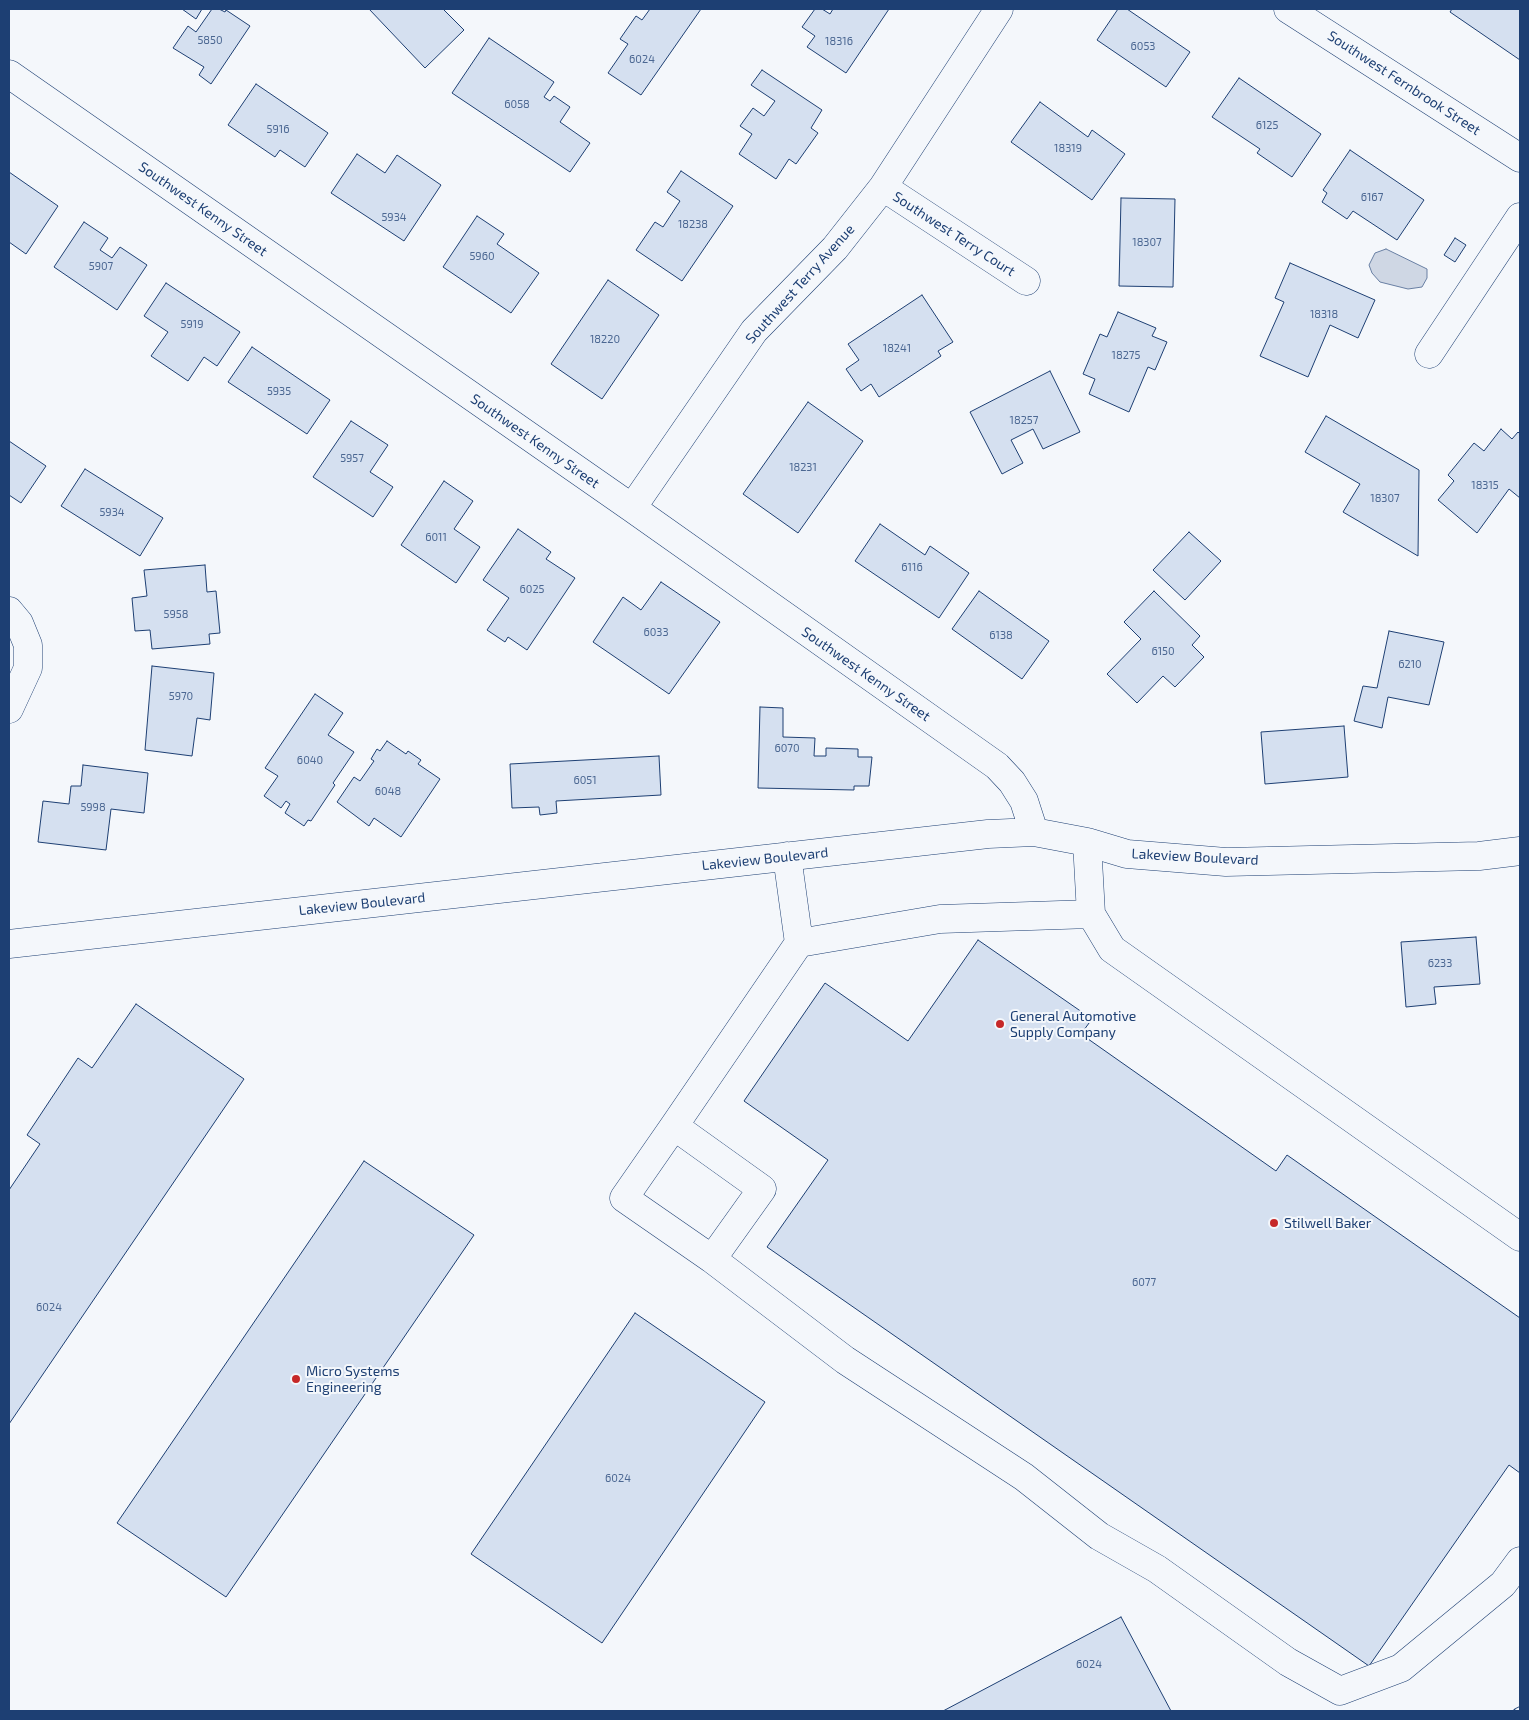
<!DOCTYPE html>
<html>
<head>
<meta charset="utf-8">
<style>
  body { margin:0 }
  #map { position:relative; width:1529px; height:1720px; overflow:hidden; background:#f4f7fb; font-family:"Exo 2",sans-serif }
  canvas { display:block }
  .frame { position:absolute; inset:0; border:10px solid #1d3f73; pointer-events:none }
</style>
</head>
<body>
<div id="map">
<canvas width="1529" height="1720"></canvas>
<div class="frame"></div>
</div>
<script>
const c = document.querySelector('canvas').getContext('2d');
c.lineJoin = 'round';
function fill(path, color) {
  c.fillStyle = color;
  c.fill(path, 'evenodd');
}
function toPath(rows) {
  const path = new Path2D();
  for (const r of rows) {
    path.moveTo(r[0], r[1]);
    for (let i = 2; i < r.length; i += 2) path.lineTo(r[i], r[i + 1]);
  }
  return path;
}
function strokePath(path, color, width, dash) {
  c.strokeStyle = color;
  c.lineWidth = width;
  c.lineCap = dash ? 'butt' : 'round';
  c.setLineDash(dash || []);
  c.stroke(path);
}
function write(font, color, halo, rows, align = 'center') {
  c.font = font + ' "Exo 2",sans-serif';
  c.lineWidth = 4;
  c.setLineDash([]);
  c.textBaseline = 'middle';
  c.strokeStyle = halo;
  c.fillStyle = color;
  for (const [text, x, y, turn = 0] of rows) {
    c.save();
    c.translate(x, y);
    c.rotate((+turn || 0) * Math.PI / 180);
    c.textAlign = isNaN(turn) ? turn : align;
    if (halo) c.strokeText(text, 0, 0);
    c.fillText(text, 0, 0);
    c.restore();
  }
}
const water = toPath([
  [1386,249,1427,269,1427,278,1422,287,1408,289,1380,282,1372,273,1369,265,1375,253,1386,249]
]);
const building = toPath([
  [182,9,202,9,196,19,182,9],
  [212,9,219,9,225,12,226,10,250,26,211,84,199,75,204,67,173,48,188,26,196,32,212,9],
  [369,9,443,9,464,30,425,68,369,9],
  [650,9,701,9,641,95,608,73,628,44,620,39,636,16,642,20,650,9],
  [815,9,822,9,830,14,833,9,889,9,846,73,807,47,815,36,802,27,815,9],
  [1118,9,1127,9,1190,52,1166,87,1097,40,1118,9],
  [1452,9,1520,9,1520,60,1450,12,1452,9],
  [489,38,554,82,544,97,550,101,554,96,570,107,560,122,590,143,570,172,452,93,489,38],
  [762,70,822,110,811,128,818,133,796,164,789,159,776,179,739,154,752,134,740,126,753,108,764,116,775,101,751,85,762,70],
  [1239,78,1321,134,1292,177,1257,153,1260,149,1212,117,1239,78],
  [256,84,328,133,305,167,280,150,275,157,228,125,256,84],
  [1040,102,1088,137,1092,130,1125,154,1092,200,1011,142,1040,102],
  [1350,150,1424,200,1397,240,1353,211,1347,219,1322,202,1327,193,1323,190,1350,150],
  [357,154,385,173,397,155,441,185,404,241,331,193,357,154],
  [681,171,733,206,682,281,636,250,655,222,663,227,680,201,667,192,681,171],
  [9,172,58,206,26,254,9,242,9,172],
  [1121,198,1175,199,1173,287,1119,286,1121,198],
  [477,216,504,234,497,244,539,273,511,313,443,267,477,216],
  [84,222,108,238,100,250,112,258,120,247,147,265,117,310,54,267,84,222],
  [1455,238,1466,245,1455,262,1444,255,1455,238],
  [1290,263,1375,300,1358,338,1330,325,1308,377,1260,356,1284,302,1275,298,1290,263],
  [608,280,659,315,602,399,551,364,608,280],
  [166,283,240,332,217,366,204,357,188,381,151,356,168,332,144,316,166,283],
  [922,295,953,342,938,351,941,356,879,397,871,384,861,391,846,369,859,360,848,344,922,295],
  [1118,312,1156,328,1152,336,1167,342,1155,370,1148,367,1129,412,1089,394,1095,379,1083,374,1100,334,1107,337,1118,312],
  [252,347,330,400,307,434,228,382,252,347],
  [1050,371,1080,432,1043,449,1033,429,1011,440,1023,463,1002,474,970,412,1050,371],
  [808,402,863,441,798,533,743,494,808,402],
  [1326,416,1419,470,1418,556,1343,512,1360,484,1305,452,1326,416],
  [351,421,388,445,370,472,393,487,373,517,313,477,351,421],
  [1501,429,1512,439,1518,432,1520,434,1520,498,1509,489,1477,533,1438,500,1454,481,1448,475,1474,443,1484,451,1501,429],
  [9,441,46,466,21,503,9,495,9,441],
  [85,469,163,518,140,556,61,506,85,469],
  [444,481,473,501,454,529,480,547,456,583,401,545,444,481],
  [880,524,925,555,930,546,969,573,939,618,855,561,880,524],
  [518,529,551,552,546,559,575,578,527,650,508,637,505,642,487,630,509,598,483,580,518,529],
  [1189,532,1221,561,1185,600,1153,570,1189,532],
  [205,565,207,592,216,591,220,633,209,634,210,644,152,649,150,630,135,631,132,598,147,596,144,570,205,565],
  [661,582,720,622,669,694,593,642,623,597,641,610,661,582],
  [979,591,1049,641,1022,679,952,629,979,591],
  [1154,591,1200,636,1192,645,1204,657,1175,687,1163,676,1137,703,1107,674,1141,639,1124,622,1154,591],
  [1389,631,1444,642,1429,705,1388,697,1382,728,1354,721,1363,686,1377,688,1389,631],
  [152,666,214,673,210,720,197,718,192,756,145,750,152,666],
  [315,694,343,713,328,735,354,752,333,783,335,785,311,821,308,820,304,826,285,813,290,804,286,801,281,808,264,796,278,776,265,768,315,694],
  [760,707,783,708,783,737,815,738,814,756,826,756,826,748,858,749,858,757,872,757,869,786,854,786,854,790,758,788,760,707],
  [1344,726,1348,777,1265,784,1261,732,1344,726],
  [387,741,406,754,408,751,421,760,418,764,440,779,401,837,374,818,369,826,337,802,354,777,360,781,374,761,371,759,377,749,380,751,387,741],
  [659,756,661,795,556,801,557,813,540,815,539,807,512,808,510,764,659,756],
  [83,765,148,773,144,813,111,809,106,850,38,842,43,801,69,804,71,786,81,786,83,765],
  [1476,937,1480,984,1434,987,1436,1004,1406,1007,1401,942,1476,937],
  [978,940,1092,1019,1081,1034,1276,1171,1287,1155,1520,1318,1520,1473,1509,1465,1369,1666,767,1247,828,1160,744,1101,825,983,908,1041,978,940],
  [136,1004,244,1079,9,1424,9,1190,40,1144,27,1135,78,1058,92,1068,136,1004],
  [364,1161,474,1235,226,1597,117,1523,364,1161],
  [635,1313,765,1402,602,1643,471,1554,635,1313],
  [1121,1617,1171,1711,943,1711,1121,1617]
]);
const minor = toPath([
  [1288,9,1520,158],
  [9,74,632,508,997,766,1012,782,1024,801,1034,832],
  [883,187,1026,281],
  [1429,354,1520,217],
  [632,508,754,331,835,248,883,187,999,9],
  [9,611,19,623,28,645,28,668,9,709],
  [1087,842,1091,914,1112,949,1520,1237],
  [799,943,940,919,1091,914],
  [9,944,988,834,1034,832,1087,842,1127,854,1226,862,1479,856,1520,851],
  [674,1126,762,1189,712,1259,624,1198,674,1126,799,943,787,856],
  [712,1259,845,1360,1024,1477,1099,1536,1157,1569,1288,1662,1340,1691,1401,1668,1503,1584,1520,1561]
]);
const rail = toPath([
  [1516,1711,1520,1709]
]);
const markers = [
  [1000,1024,5,"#c62828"],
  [1274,1223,5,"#c62828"],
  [296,1379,5,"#c62828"]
];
const numberNames = [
  ["5850",210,40],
  ["18316",839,41],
  ["6053",1143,46],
  ["6024",642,59],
  ["6058",517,104],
  ["6125",1267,125],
  ["5916",278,129],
  ["18319",1068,148],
  ["6167",1372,197],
  ["5934",394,217],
  ["18238",693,224],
  ["18307",1147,242],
  ["5960",482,256],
  ["5907",101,266],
  ["18318",1324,314],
  ["5919",192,324],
  ["18220",605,339],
  ["18241",897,348],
  ["18275",1126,355],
  ["5935",279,391],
  ["18257",1024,420],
  ["5957",352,458],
  ["18231",803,467],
  ["18315",1485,485],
  ["18307",1385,498],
  ["5934",112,512],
  ["6011",436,537],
  ["6116",912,567],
  ["6025",532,589],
  ["5958",176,614],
  ["6033",656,632],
  ["6138",1001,635],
  ["6150",1163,651],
  ["6210",1410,664],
  ["5970",181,696],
  ["6070",787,748],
  ["6040",310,760],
  ["6051",585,780],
  ["6048",388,791],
  ["5998",93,807],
  ["6233",1440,963],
  ["6077",1144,1282],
  ["6024",49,1307],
  ["6024",618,1478],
  ["6024",1089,1664]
];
const streetNames = [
  ["Southwest Fernbrook Street",1404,83,33],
  ["Southwest Kenny Street",203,209,35],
  ["Southwest Terry Court",954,234,33],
  ["Southwest Terry Avenue",800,284,-48],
  ["Southwest Kenny Street",535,441,35],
  ["Southwest Kenny Street",866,674,35],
  ["Lakeview Boulevard",1195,857,3],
  ["Lakeview Boulevard",765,859,-6],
  ["Lakeview Boulevard",362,904,-6]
];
const poiNames = [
  ["General Automotive",1010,1016],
  ["Supply Company",1010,1032],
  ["Stilwell Baker",1284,1223],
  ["Micro Systems",306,1371],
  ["Engineering",306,1387]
];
fill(water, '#cfd7e4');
strokePath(water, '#687fa3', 1);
fill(building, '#d5e0f0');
strokePath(building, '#1d3f73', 1);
strokePath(minor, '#1d3f73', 29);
strokePath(minor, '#f4f7fb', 28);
strokePath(rail, '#1d3f73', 5.5);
strokePath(rail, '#f4f7fb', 4, [11]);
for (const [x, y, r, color] of markers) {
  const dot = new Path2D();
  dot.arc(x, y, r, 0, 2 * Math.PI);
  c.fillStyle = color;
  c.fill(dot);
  strokePath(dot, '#f4f7fb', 2);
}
write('11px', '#4b6792', null, numberNames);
write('14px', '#1d3f73', '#f4f7fb', streetNames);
write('14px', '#1d3f73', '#f4f7fb', poiNames, 'left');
</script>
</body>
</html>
